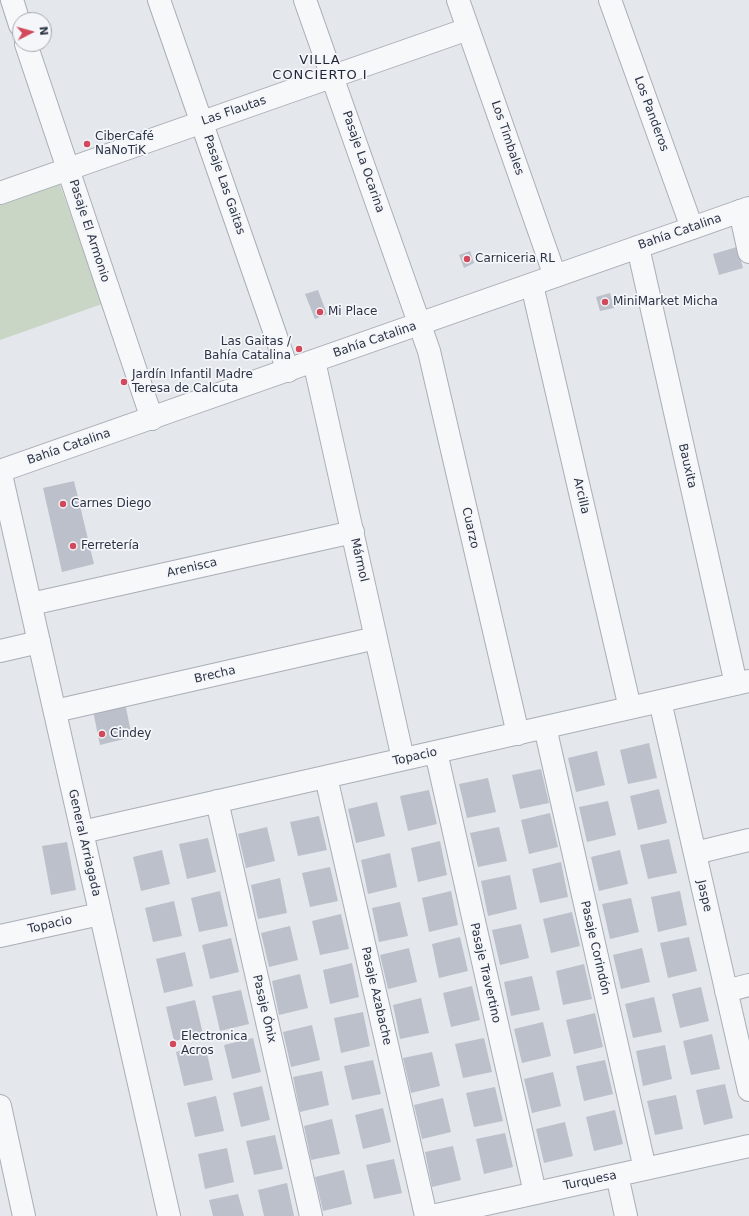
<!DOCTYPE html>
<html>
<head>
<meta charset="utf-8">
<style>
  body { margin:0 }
  #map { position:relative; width:749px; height:1216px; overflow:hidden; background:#e4e7ec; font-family:"DejaVu Sans",sans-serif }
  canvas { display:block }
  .north { position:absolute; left:12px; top:12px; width:40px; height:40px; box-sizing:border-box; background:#f4f6f9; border:1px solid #a4a8b1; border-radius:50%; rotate:84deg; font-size:11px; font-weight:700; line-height:16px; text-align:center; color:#2b3445 }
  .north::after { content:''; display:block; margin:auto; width:14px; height:18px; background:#d1495b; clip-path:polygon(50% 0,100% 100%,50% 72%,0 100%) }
</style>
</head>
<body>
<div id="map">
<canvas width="749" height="1216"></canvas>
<div class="north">N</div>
</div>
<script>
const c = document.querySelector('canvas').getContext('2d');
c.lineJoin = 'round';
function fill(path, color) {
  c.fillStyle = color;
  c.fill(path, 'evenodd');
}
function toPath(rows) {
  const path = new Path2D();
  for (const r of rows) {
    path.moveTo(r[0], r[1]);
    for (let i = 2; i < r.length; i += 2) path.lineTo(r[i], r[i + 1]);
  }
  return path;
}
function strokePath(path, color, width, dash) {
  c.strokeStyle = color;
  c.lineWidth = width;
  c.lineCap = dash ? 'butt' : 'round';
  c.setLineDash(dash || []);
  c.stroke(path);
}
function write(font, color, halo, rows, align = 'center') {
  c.font = font + ' "DejaVu Sans",sans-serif';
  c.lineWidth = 3.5;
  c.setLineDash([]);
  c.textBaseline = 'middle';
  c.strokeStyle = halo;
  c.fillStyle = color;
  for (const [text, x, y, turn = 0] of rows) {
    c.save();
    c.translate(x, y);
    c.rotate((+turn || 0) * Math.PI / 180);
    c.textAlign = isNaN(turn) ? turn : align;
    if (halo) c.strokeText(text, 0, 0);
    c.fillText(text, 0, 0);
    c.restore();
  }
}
const green = toPath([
  [59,182,102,304,0,340,0,203]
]);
const building = toPath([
  [737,247,743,268,719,275,713,254],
  [470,251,474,263,464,268,459,255],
  [318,290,327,314,315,319,305,294],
  [610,293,614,308,600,311,596,297],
  [74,481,94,564,62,572,43,488],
  [125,703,132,737,100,745,93,711],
  [649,743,657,778,628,784,620,750],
  [597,751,605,785,576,792,568,758],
  [541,769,549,803,520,809,512,775],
  [488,778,496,812,467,818,459,784],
  [659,789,667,823,638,830,630,796],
  [429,790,437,824,408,831,400,796],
  [608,801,616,835,587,842,579,807],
  [377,802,385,836,356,843,348,809],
  [550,813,558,847,529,854,521,820],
  [319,816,327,850,298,856,290,822],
  [267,827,275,861,246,868,238,834],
  [499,827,507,861,478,867,470,833],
  [208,838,216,872,187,879,179,844],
  [669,839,677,873,648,879,640,845],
  [440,841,447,875,418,882,411,848],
  [67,842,76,890,51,895,42,846],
  [162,850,170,884,141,891,133,857],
  [620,850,628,884,599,891,591,857],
  [390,853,397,887,368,894,361,860],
  [561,862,568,897,540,903,532,869],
  [330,867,338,901,310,907,302,873],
  [510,875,517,909,488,916,481,881],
  [280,878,287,913,258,919,251,885],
  [220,891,228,926,199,932,191,898],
  [451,891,458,925,429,932,422,898],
  [680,891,687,925,658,932,651,897],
  [631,898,639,932,610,939,602,904],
  [174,901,182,936,153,942,145,908],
  [400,902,408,936,379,942,372,908],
  [572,912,580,946,551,953,543,919],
  [341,914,349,949,320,955,312,921],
  [521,924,529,958,500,965,492,930],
  [290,926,298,960,269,967,261,933],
  [460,937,468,971,439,978,432,944],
  [689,937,697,971,668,978,660,943],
  [231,938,239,972,210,979,202,945],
  [409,948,417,982,388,989,380,955],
  [642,948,650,982,621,989,613,955],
  [185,952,193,986,164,993,156,959],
  [352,963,359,997,330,1004,323,970],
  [584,964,592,999,563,1005,556,971],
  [300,974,308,1008,279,1015,272,981],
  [532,976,540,1010,511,1016,504,982],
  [472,986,480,1020,451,1027,443,993],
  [701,987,709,1021,680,1028,672,994],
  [241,990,249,1024,220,1031,212,996],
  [654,997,662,1032,633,1038,625,1004],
  [421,998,429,1033,400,1039,393,1005],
  [195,1000,203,1034,174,1041,166,1007],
  [363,1012,370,1046,341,1053,334,1018],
  [595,1013,603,1047,574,1054,566,1020],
  [543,1022,551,1056,522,1063,514,1029],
  [312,1025,320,1060,291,1067,283,1032],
  [712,1034,720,1069,691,1075,683,1041],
  [253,1038,261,1072,232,1079,224,1045],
  [484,1038,492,1072,463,1078,455,1044],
  [205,1045,213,1080,184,1086,176,1052],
  [665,1045,672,1079,643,1086,636,1051],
  [432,1052,440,1086,411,1093,403,1058],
  [373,1060,381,1094,352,1100,344,1066],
  [605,1060,613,1094,584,1101,576,1066],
  [322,1071,329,1105,300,1112,293,1077],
  [553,1072,561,1106,532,1113,524,1079],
  [725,1084,733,1118,704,1125,696,1090],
  [262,1086,270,1120,241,1127,233,1093],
  [495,1087,503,1121,474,1127,466,1093],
  [676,1095,683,1129,655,1135,647,1101],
  [216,1096,224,1131,195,1137,187,1103],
  [443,1098,451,1132,422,1139,414,1105],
  [383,1108,391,1142,363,1149,355,1115],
  [615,1110,623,1144,594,1151,586,1117],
  [332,1119,340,1154,311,1160,304,1126],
  [565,1122,573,1156,544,1163,536,1129],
  [505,1133,513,1167,484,1174,476,1139],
  [275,1135,283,1169,254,1175,246,1141],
  [453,1146,461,1180,432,1187,425,1152],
  [227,1148,234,1182,205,1189,198,1154],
  [394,1159,402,1193,374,1199,366,1165],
  [344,1170,352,1204,323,1211,315,1177],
  [287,1183,294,1216,264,1216,258,1190],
  [238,1194,244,1216,213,1216,209,1200]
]);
const minor = toPath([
  [12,0,20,25],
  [159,0,288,371],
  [305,0,429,351,518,734],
  [458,0,555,276],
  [610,0,692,228],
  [26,44,152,419],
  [0,193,468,29],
  [740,211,749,252],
  [638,247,736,684],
  [532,285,630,708],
  [314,361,403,759],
  [31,604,353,532],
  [0,651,39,642],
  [660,701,749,1090],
  [55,711,376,638],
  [545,727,645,1169],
  [436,752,535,1193],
  [326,777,426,1216],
  [217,801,311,1216],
  [82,832,749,681],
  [695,853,749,840],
  [0,936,100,914],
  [726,991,749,985],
  [0,1106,24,1216],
  [617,1175,626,1216],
  [432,1216,749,1146]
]);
const tertiary = toPath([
  [0,470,169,1216],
  [0,471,749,208]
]);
const markers = [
  [87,144,4,"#d1495b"],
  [467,259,4,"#d1495b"],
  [605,302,4,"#d1495b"],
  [320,312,4,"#d1495b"],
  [299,349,4,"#d1495b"],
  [124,382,4,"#d1495b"],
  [63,504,4,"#d1495b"],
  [73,546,4,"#d1495b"],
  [102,734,4,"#d1495b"],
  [173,1044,4,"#d1495b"]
];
const streetNames = [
  ["Las Flautas",234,111,-19],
  ["Los Panderos",651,114,70],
  ["Los Timbales",507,138,71],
  ["Pasaje La Ocarina",363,162,71],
  ["Pasaje Las Gaitas",224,185,71],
  ["Pasaje El Armonio",89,231,72],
  ["Bahía Catalina",680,232,-19],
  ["Bahía Catalina",375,340,-19],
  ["Bahía Catalina",69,447,-19],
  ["Bauxita",687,466,77],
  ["Arcilla",581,496,77],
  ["Cuarzo",470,528,77],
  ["Mármol",359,560,77],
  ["Arenisca",192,568,-13],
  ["Brecha",215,675,-13],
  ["Topacio",415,757,-13],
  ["General Arriagada",84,843,77],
  ["Jaspe",704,896,77],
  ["Topacio",50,925,-13],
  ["Pasaje Corindón",595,948,77],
  ["Pasaje Travertino",485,973,77],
  ["Pasaje Azabache",376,996,77],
  ["Pasaje Ónix",264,1009,77],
  ["Turquesa",590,1181,-12]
];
const poiNames = [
  ["CiberCafé",95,137],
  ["NaNoTiK",95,151],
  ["Carniceria RL",475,259],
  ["MiniMarket Micha",613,302],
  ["Mi Place",328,312],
  ["Las Gaitas /",291,342,"right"],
  ["Bahía Catalina",291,356,"right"],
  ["Jardín Infantil Madre",132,375],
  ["Teresa de Calcuta",132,389],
  ["Carnes Diego",71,504],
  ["Ferretería",81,546],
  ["Cindey",110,734],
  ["Electronica",181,1037],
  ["Acros",181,1051]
];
const neighbourhoodNames = [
  ["VILLA",320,61],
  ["CONCIERTO I",320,76]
];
fill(green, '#c9d6c5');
fill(building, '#bbc0ca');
strokePath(minor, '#a9aeb7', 24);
strokePath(tertiary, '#a9aeb7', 24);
strokePath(minor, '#f7f8fa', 22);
strokePath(tertiary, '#f7f8fa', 22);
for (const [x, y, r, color] of markers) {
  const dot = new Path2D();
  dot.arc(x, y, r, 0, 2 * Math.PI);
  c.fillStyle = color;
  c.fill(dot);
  strokePath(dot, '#f4f6f9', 1.5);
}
write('12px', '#2b3445', '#f4f6f9', streetNames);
write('12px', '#2b3445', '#f4f6f9', poiNames, 'left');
c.letterSpacing = '1px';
write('13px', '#1d2536', '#f4f6f9', neighbourhoodNames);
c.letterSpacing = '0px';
</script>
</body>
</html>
